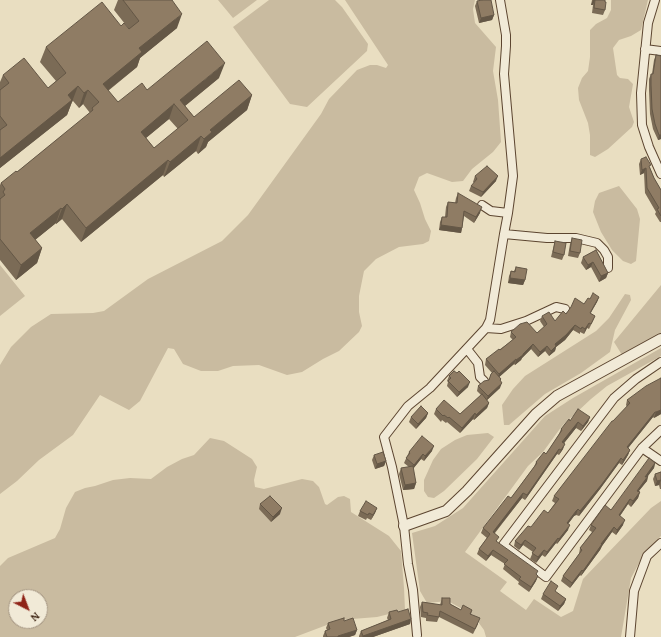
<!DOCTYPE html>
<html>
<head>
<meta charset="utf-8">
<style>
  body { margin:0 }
  #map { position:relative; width:661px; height:637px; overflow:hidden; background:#e9dec1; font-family:"Gentium Book Plus",serif }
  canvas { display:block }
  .north { position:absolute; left:8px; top:589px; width:40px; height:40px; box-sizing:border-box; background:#f1ead7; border:1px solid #a39481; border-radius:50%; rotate:138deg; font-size:11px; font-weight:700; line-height:16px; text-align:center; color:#2d1200 }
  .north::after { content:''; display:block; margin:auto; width:14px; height:18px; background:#8f2418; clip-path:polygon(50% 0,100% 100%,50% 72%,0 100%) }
</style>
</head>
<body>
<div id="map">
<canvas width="661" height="637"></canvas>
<div class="north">N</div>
</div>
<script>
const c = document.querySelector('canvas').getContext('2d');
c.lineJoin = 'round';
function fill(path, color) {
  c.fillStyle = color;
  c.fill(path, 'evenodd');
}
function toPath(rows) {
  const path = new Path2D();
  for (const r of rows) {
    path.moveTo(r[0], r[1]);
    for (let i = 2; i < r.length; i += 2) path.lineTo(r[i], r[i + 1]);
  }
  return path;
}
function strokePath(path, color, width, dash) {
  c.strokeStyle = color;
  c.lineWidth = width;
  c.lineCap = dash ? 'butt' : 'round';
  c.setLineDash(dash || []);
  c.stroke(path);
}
const green = toPath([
  [218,0,257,0,233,18],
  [269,0,335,0,342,7,368,44,367,51,307,107,290,104,233,27],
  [345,0,475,0,473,9,475,23,496,47,493,71,498,100,501,142,493,152,472,169,463,181,452,182,427,173,419,177,414,190,420,203,425,219,431,231,429,241,423,244,399,247,376,259,364,271,359,296,359,312,362,326,359,332,339,351,323,359,302,372,287,375,259,365,233,366,218,371,201,371,183,364,174,349,168,348,140,401,129,410,100,395,73,435,39,460,17,481,0,494,0,365,11,347,31,327,51,314,93,313,104,311,148,279,222,241,248,215,321,114,329,99,357,70,370,65,377,65,386,68,388,65],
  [611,0,648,0,641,30,631,36,619,40,613,48,617,75,620,78,628,79,633,84,629,107,634,122,632,127,608,149,595,157,590,155,590,135,588,123,579,100,578,88,582,78,588,71,590,57,590,30,596,24,607,18,611,10],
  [619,186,637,209,640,219,636,261,631,264,623,261,612,250,601,232,593,212,595,201,599,193],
  [0,265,25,296,0,316],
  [661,285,661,333,622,355,614,342],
  [625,294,630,295,631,300,615,330,610,352,581,373,545,394,509,425,504,425,502,405,513,389,525,376,596,331,609,318],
  [661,348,661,356,607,386,591,399,562,426,543,452,528,466,465,552,507,582,500,591,526,610,534,599,561,617,573,611,583,579,651,508,661,501,661,536,645,552,631,578,621,637,486,637,484,630,473,615,448,601,427,603,420,591,412,533,435,526,463,508,545,416,573,398],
  [488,433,494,437,477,459,444,491,434,498,428,497,424,491,424,480,433,460,441,449,455,440,467,435],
  [210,438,224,441,252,459,257,467,254,480,255,487,264,489,302,479,313,481,319,487,325,504,327,505,338,497,344,496,350,499,351,512,389,536,401,551,404,588,405,610,377,617,340,620,295,637,0,637,0,566,8,558,55,538,60,529,66,508,75,492,85,488,95,486,113,480,130,478,151,479,167,467,182,459,194,455],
  [16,597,40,597,40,621,16,621]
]);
const minor = toPath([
  [655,0,648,23,641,93,642,125,649,147,661,174],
  [645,49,661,51],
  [482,205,491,211,508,213],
  [504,234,547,238,576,238,597,243,604,250,608,257,608,268],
  [486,328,501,329,526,321,556,307,565,309],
  [467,349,478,363,480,377,484,381],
  [661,362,636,379,614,398,503,545,546,577,642,448,661,430],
  [642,448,661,461],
  [417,635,413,590,408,564,404,526,392,467,384,437,408,406,430,388,486,328,490,320,504,234,508,213,513,176,504,74,506,46,506,35,500,0],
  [630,637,634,591,647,556,661,543]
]);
const tertiary = toPath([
  [404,526,446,511,467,491,536,414,557,396,661,339]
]);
const wall = toPath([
  [118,0,172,0,177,28,140,58,137,67,108,91,118,102,147,90,219,78,185,106,194,117,252,95,247,110,208,142,206,147,198,154,196,151,164,177,163,175,81,242,62,219,56,224,56,223,35,240,42,248,37,263,16,280,0,260,0,185,1,183,17,172,90,113,83,104,79,108,73,101,72,102,67,115,0,168,0,82,3,75,48,88,56,81,40,62,46,47,121,26,129,29,114,10],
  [169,119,178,129,154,148,146,138],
  [592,0,605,0,605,10,603,15,592,13,593,5,591,5],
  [477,1,494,15,492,20,479,23,475,6],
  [656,55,661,139,658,140,653,129,650,114,649,90,649,79,651,74,652,74,654,60],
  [641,159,650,168,654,178,661,190,661,222,660,222,655,214,656,212,645,193,644,173,640,175,639,164],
  [475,176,496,181,481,197,469,191,471,186,474,183,473,182],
  [458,193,480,213,474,223,464,216,462,228,461,233,439,230,440,222,442,217,445,217,446,207,448,202,455,203,456,198],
  [572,238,580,253,578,258,568,256,570,244],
  [555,241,564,255,562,260,551,257],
  [596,250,608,273,606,278,599,282,591,267,586,270,581,263,583,257],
  [516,267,525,280,523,285,508,283,509,276,511,271,514,271],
  [599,297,597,302,590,313,595,316,593,321,589,329,587,328,584,334,580,332,580,334,573,330,565,340,556,347,555,351,549,356,545,351,538,357,531,349,522,358,521,360,515,365,514,364,499,377,501,379,500,381,500,388,487,400,489,403,487,408,474,420,473,419,460,433,447,422,446,423,442,420,441,422,434,414,436,409,460,414,481,395,477,391,478,386,489,380,491,374,492,373,485,365,486,359,513,340,510,337,511,332,537,333,544,327,540,321,542,316,555,321,566,314,584,304,590,299],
  [449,376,468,387,457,397,447,386,448,382,447,381],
  [661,378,661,414,654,418,653,417,628,448,630,450,628,455,622,465,619,463,600,489,579,516,576,515,574,516,568,524,568,530,557,544,556,543,545,557,542,555,536,563,530,559,533,552,523,545,519,550,514,546,515,541,548,513,555,503,552,501,554,496,613,421,627,407,626,405,627,400],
  [428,413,426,418,416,429,409,422,411,417],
  [590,417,588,422,581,431,576,428,564,443,563,449,559,455,557,454,525,500,522,498,495,533,497,542,537,575,536,581,529,592,518,584,519,582,503,569,505,564,491,555,486,561,477,554,479,549,487,538,481,533,483,528,511,498,534,467,536,462,546,454,559,434,561,429,570,421],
  [432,451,424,461,421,459,413,469,416,483,414,489,403,490,399,474,401,468,409,467,404,463,409,452],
  [374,455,386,461,384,466,375,469,372,460],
  [655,463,654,468,648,476,647,481,638,491,640,492,638,498,631,507,628,504,620,516,623,525,616,535,612,532,602,546,600,550,581,576,580,575,570,588,561,581,563,576,579,554,580,548,592,532,589,530,591,525,611,510],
  [661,472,661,489,660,489,659,485,655,486,653,479,655,474],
  [260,504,280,514,271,522,259,509],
  [377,508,375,513,371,520,367,518,366,520,358,516,360,511],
  [556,592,566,599,564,604,558,611,541,599,543,594],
  [442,598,450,604,461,610,472,610,471,614,478,624,473,634,439,617,437,622,426,621,426,618,421,617,420,607,422,602,440,605],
  [389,612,398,612,411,619,410,624,373,637,359,637,359,636,361,631,388,620,387,618],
  [344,621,357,630,355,635,349,637,323,637,323,636,325,631,327,630,326,628,328,623]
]);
const shadedWall = toPath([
  [593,0,595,0,593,5,591,5],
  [182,14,177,28,140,58,137,67,97,99,103,84,139,48],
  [494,15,492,20,479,23,481,18],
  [225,63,219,78,180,110,180,100],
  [78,86,67,115,0,168,0,158,68,95],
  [88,90,83,104,79,108,84,93],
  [252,95,247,110,208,142,206,147,198,154,204,139,210,130],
  [174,104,169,119,135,147,141,132],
  [659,135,661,135,661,139,658,140],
  [201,136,196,151,164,177,170,162],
  [168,160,163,175,81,242,86,228],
  [646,168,644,173,640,175,642,170],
  [498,176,496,181,481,197,483,192],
  [67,204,62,219,56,224,62,209],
  [482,207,480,213,474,223,476,217],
  [61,208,56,223,25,248,30,233],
  [441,225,462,228,461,233,439,230],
  [42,248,37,263,16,280,21,265],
  [593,262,591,267,586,270,588,265],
  [608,273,606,278,599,282,601,276],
  [510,278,525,280,523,285,508,283],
  [599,297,597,302,588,318,590,313],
  [589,323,587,328,584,334,585,329],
  [575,325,573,330,565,340,556,347,555,351,549,356,551,351,555,344],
  [533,344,531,349,522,358,521,360,515,365,516,360],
  [547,346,545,351,538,357,540,352],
  [516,359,514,364,497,379,499,374],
  [470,382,468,387,457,397,459,392],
  [502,383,500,388,486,401,488,396],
  [489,403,487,408,474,420,476,415],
  [661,410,661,414,654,418,656,412],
  [655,412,653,417,625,452,627,447],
  [428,413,426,418,416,429,418,424],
  [475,413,473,419,460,433,462,428],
  [590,417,588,422,581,431,583,426],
  [578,422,576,428,561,447,562,442],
  [565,444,563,449,559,455,561,450],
  [434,446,432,451,424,461,425,456],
  [559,449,557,454,525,500,527,495],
  [630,450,628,455,622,465,623,460],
  [423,454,421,459,412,470,414,465],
  [621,458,619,463,600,489,579,516,580,511],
  [386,461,384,466,375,469,377,464],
  [655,463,654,468,643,482,645,477],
  [648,476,647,481,635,496,637,491],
  [661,480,659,485,655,486,657,481],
  [416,483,414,489,403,490,405,485],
  [640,492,638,498,631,507,633,501],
  [523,493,522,498,491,537,493,532],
  [630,499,628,504,617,520,619,515],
  [282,508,280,514,271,522,273,517],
  [377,508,375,513,371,520,373,515],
  [578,509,576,515,574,516,565,528,567,523,576,511],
  [625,520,623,525,616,535,617,530],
  [570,525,568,530,557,544,559,539],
  [614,527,612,532,602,546,600,550,581,576,583,571,601,544],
  [558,538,556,543,545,557,547,552],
  [525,540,523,545,519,550,521,545],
  [493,550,491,555,486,561,488,556],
  [544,550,542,555,536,563,538,557],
  [582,570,580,575,570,588,572,583],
  [538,576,536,581,529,592,531,587],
  [566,599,564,604,558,611,560,606],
  [411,619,410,624,373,637,362,637,363,636],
  [357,630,355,635,349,637,338,637,338,636]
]);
const building = toPath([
  [123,0,172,0,182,14,139,48,142,52,103,84,118,102,142,83,147,90,207,41,225,63,180,100,194,117,239,80,252,95,210,130,212,132,204,139,201,136,170,162,168,160,86,228,67,204,62,209,61,208,30,233,42,248,21,265,0,239,0,199,5,195,3,192,5,189,1,183,16,171,17,172,93,110,92,108,99,102,88,90,84,93,78,86,68,95,72,100,0,158,0,130,7,125,0,116,0,90,9,83,3,75,24,58,48,88,66,73,46,47,102,2,121,26,124,23,129,29,139,21,123,0],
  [174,104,188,120,154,148,141,132,174,104],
  [482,0,491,0,494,15,481,18,477,1,482,0],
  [595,0,605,0,605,2,606,2,605,10,594,8,595,0],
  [656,55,661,56,661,135,659,135,655,124,652,109,651,85,651,74,653,74,656,55],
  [646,157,651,165,649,166,654,178,661,190,661,216,657,209,659,208,647,188,646,168,642,170,641,159,646,157],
  [487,166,498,176,483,192,471,186,477,179,475,176,487,166],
  [458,193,482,207,476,217,464,211,462,228,441,225,442,217,447,217,448,202,457,203,458,193],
  [572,238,582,240,580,253,570,251,572,238],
  [555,241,566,243,564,255,553,252,555,241],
  [596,250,608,273,601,276,593,262,588,265,583,257,596,250],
  [516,267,527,269,525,280,510,278,511,271,515,272,516,267],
  [593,293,599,297,590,313,595,316,591,324,589,323,585,329,582,327,581,329,575,325,566,335,555,344,556,346,551,351,547,346,540,352,533,344,523,354,523,355,516,360,516,359,499,374,486,359,499,349,500,350,516,337,511,332,520,324,527,322,537,333,547,324,542,316,549,312,555,321,563,311,566,314,571,307,575,298,584,304,588,298,590,299,593,293],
  [454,371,457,373,459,371,470,382,459,392,448,381,451,378,449,376,454,371],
  [494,371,501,379,500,380,502,383,488,396,478,386,484,381,489,380,491,374,494,371],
  [661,378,661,410,656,412,655,412,627,447,630,450,623,460,621,458,602,484,580,511,578,509,576,511,567,523,570,525,559,539,558,538,547,552,544,550,538,557,532,553,536,548,525,540,521,545,515,541,528,526,531,527,544,510,548,513,559,499,554,496,612,421,613,421,630,403,627,400,646,386,661,378],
  [482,394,489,403,476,415,475,413,462,428,449,417,448,418,444,415,443,416,436,409,444,400,460,414,482,394],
  [421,406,428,413,418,424,411,417,421,406],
  [578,409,590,417,583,426,578,422,562,442,565,444,561,450,559,449,527,495,523,493,493,532,499,537,496,541,538,571,536,574,538,576,531,587,519,579,521,577,504,564,508,560,493,550,488,556,479,549,490,534,483,528,508,496,511,498,537,463,536,462,544,452,546,454,562,430,561,429,569,419,570,421,578,409],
  [422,436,434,446,425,456,423,454,414,465,406,458,410,453,409,452,422,436],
  [383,452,386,461,377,464,374,455,383,452],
  [649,458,655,463,645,477,648,476,637,491,640,492,633,501,630,499,619,515,625,520,617,530,614,527,601,544,602,544,583,571,582,570,572,583,563,576,582,550,580,548,596,528,591,525,605,505,611,510,649,458],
  [413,466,416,483,405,485,401,468,413,466],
  [661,472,661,480,657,481,655,474,661,472],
  [270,496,282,508,273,517,260,504,270,496],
  [366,501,377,508,373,515,369,513,368,515,360,511,366,501],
  [551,581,558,586,555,591,566,599,560,606,543,594,551,581],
  [442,598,450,598,450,604,461,610,463,605,472,610,470,614,480,618,475,629,440,611,439,617,427,615,428,613,423,612,422,602,442,605,442,598],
  [408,609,411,619,363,636,361,631,391,619,389,612,397,610,398,612,408,609],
  [344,618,344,621,353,618,357,630,338,636,338,637,327,637,325,631,330,629,328,623,344,618]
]);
fill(green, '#c9bba0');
strokePath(minor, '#5c4530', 10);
strokePath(tertiary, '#5c4530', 12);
strokePath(minor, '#f1ead7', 8);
strokePath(tertiary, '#f1ead7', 10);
fill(wall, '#7b6b56');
fill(shadedWall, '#645746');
fill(building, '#8f7c64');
strokePath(building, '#645746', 1);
</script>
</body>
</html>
